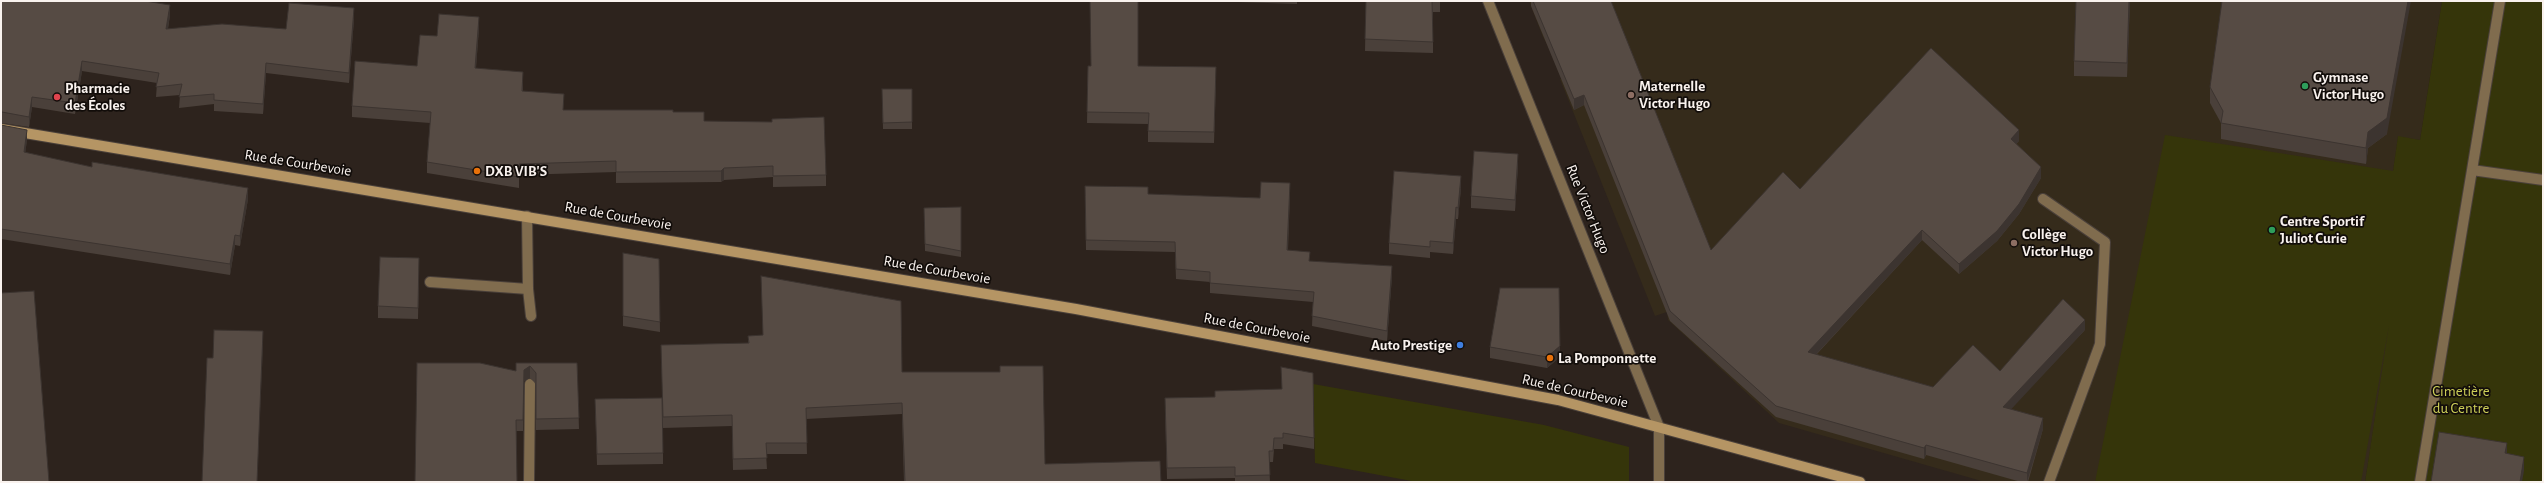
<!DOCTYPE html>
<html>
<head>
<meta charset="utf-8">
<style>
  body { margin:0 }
  #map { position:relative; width:2544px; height:483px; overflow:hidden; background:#2d231d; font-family:"Alegreya Sans",sans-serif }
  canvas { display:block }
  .frame { position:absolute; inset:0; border:2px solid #f9f2ee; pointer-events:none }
</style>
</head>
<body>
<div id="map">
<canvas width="2544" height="483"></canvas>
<div class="frame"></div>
</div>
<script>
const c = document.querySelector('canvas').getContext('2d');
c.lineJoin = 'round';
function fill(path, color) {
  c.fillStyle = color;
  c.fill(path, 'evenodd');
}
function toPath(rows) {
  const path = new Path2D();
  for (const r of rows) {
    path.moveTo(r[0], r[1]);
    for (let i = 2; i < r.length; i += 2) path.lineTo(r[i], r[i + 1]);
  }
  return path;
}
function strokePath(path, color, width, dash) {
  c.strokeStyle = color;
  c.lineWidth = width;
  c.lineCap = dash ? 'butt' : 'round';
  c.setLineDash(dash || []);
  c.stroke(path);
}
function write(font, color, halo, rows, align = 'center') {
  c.font = font + ' "Alegreya Sans",sans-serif';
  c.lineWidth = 3.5;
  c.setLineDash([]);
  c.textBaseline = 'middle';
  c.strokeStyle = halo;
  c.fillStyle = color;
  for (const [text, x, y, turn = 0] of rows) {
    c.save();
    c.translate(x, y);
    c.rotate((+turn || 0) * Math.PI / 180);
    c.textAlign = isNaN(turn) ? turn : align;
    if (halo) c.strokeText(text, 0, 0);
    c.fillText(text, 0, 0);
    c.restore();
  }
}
const education = toPath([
  [1529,1,2442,1,2420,140,2398,137,2393,171,2414,175,2365,482,1985,482,1779,423,1668,320,1667,312,1655,316,1560,79,1565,78,1543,37]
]);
const green = toPath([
  [2442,1,2543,1,2543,482,2365,482,2389,325,2361,482,2095,482,2165,135,2393,171,2398,136,2420,140],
  [1313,384,1544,425,1629,447,1629,482,1417,482,1315,463]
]);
const lane = toPath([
  [2472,170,2500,1],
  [2043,199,2105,242,2100,344,2049,482],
  [527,216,528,289,531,316],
  [430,282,528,289],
  [529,482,530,384],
  [2420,482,2472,170,2543,180]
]);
const street = toPath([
  [1488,1,1659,427,1659,482]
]);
const secondary = toPath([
  [1,129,1076,309,1558,400,1860,482]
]);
const wall = toPath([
  [1,1,170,15,168,29,286,29,354,19,349,83,266,73,263,114,214,111,214,104,179,108,180,95,156,97,157,83,82,71,75,114,32,107,29,127,2,123],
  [1238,1,1297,1,1297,4,1238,2],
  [1366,1,1440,1,1440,12,1433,12,1433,53,1365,51],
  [1531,1,1611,1,1711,250,1800,189,2019,141,2016,144,2041,178,2019,214,1997,241,1959,274,1922,240,1816,355,1933,387,2000,371,2085,330,2010,409,2043,429,2028,482,2021,482,1926,455,1924,459,1776,417,1670,321,1584,105,1574,110,1531,6],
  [2130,1,2127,77,2074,76,2074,61],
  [479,28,476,68,523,83,523,91,564,110,673,112,704,121,826,175,826,186,773,187,773,177,724,180,721,182,616,183,616,172,519,175,519,188,427,173,427,162,430,123,352,117,352,106,417,66,437,36],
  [1088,66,1138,66,1216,78,1214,143,1148,142,1148,124,1087,123],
  [2210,87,2387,134,2368,148,2366,164,2221,139,2221,123,2210,103],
  [882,89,912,89,912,129,883,129],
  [1,125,27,140,25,153,92,167,248,199,240,246,235,245,230,275,1,239],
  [1518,165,1515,211,1471,208,1471,196],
  [1461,188,1458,219,1456,219,1453,254,1430,252,1430,258,1389,254,1389,243],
  [1290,193,1288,250,1310,261,1392,276,1387,341,1312,326,1313,302,1210,293,1210,282,1176,279,1175,252,1086,250,1085,196,1148,194,1260,198],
  [961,207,961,257,925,251,924,208],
  [623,253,659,259,660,332,623,326],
  [419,270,418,319,378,318,378,306],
  [748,336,902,372,1045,464,1161,482,904,482,902,414,806,419,807,454,766,454,767,469,733,470,732,426,663,428,663,464,597,465,595,399,662,398,748,343],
  [1490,347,1560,357,1547,368,1490,358],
  [516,363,577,363,579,429,536,430,536,384,530,378,524,381,523,431,516,431],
  [1165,409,1314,438,1314,449,1283,444,1283,449,1274,449,1273,462,1269,462,1270,482,1235,482,1235,478,1167,479]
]);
const shadedWall = toPath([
  [2129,1,2130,1,2127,77,2127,63],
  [2408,1,2411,1,2387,134,2368,148,2366,164,2366,148,2368,132],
  [170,5,170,15,166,39,166,29],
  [354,8,354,19,349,83,349,73],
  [479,17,479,28,475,79,475,68],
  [82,61,82,71,75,114,75,103],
  [266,63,266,73,263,114,263,104],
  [1584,95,1584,105,1574,110,1574,99],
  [32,97,32,107,29,127,29,117],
  [2,112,2,123,1,123,1,113],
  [27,130,27,140,24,163,24,152],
  [2019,130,2019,141,2011,150,2011,139],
  [1518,154,1518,165,1515,211,1515,200],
  [2041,167,2041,178,2019,214,1997,241,1959,274,1959,264],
  [724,168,724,180,721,182,721,171],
  [1461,176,1461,188,1458,219,1458,208],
  [1290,183,1290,193,1287,260,1287,250],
  [248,188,248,199,240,246,240,236],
  [1456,207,1456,219,1453,254,1453,243],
  [1922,230,1922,240,1808,363,1808,352],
  [235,235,235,245,230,275,230,264],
  [1392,266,1392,276,1387,341,1387,331],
  [2085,320,2085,330,2003,418,2003,407],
  [263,331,263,345,257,482],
  [1560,346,1560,357,1547,368,1547,357],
  [530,366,530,378,524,381,523,431,524,370],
  [2043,418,2043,429,2027,482,2027,473],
  [2507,443,2507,457,2505,453],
  [1926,445,1926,455,1924,459,1924,448],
  [2524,457,2524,471,2522,482,2520,482]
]);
const building = toPath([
  [1,1,145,1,170,5,166,29,222,24,286,29,289,3,354,8,349,73,266,63,263,104,214,100,214,94,179,97,182,84,156,87,159,73,82,61,75,103,32,97,29,117,2,112,1,113,1,1],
  [1090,1,1138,1,1138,66,1216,67,1214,132,1148,131,1149,113,1087,112,1088,66,1091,66,1090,1],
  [1366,1,1440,1,1432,1,1433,42,1365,39,1366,1],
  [1533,1,1611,1,1711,250,1783,172,1800,189,1931,48,2019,130,2011,139,2041,167,2019,204,1997,231,1959,264,1922,230,1808,352,1933,387,1973,345,2000,371,2063,299,2085,320,2003,407,2043,418,2027,473,1926,445,1924,448,1776,406,1670,311,1584,95,1574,99,1533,1],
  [2076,1,2129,1,2127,63,2074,61,2076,1],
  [2222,1,2408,1,2387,118,2368,132,2366,148,2221,123,2223,111,2210,87,2222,1],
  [439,14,479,17,475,68,523,72,522,91,564,94,563,110,673,110,673,112,704,112,704,121,772,122,772,119,824,117,826,175,773,176,773,166,724,168,721,171,616,172,616,161,519,164,519,177,427,162,431,112,352,106,355,61,417,66,420,35,437,36,439,14],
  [882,89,912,89,912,122,883,123,882,89],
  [1,125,27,130,24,152,92,167,92,162,248,188,240,236,235,235,230,264,1,229,1,125],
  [1474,151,1518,154,1515,200,1471,196,1474,151],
  [1394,171,1461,176,1458,208,1456,207,1453,243,1430,241,1430,247,1389,243,1394,171],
  [1261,182,1290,183,1287,250,1310,252,1309,261,1392,266,1387,331,1312,316,1314,292,1210,283,1210,272,1176,269,1175,242,1086,240,1085,186,1148,187,1148,194,1260,198,1261,182],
  [961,207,961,251,925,244,924,208,961,207],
  [623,253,659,259,660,322,623,316,623,253],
  [380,257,419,258,418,308,378,306,380,257],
  [761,276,901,301,902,372,1000,372,1000,366,1043,366,1045,464,1160,461,1161,482,905,482,902,403,806,408,807,443,766,443,767,458,733,459,732,415,663,417,661,345,749,343,748,336,763,335,761,276],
  [1500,288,1559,288,1560,346,1547,357,1490,347,1500,288],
  [34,291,49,482,1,482,1,293,34,291],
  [214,330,263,331,257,482,202,482,207,358,213,358,214,330],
  [417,363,480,363,516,371,516,363,577,363,579,418,536,419,536,373,530,366,524,370,523,420,516,420,517,482,415,482,417,363],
  [1281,367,1313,373,1314,438,1283,433,1283,438,1274,438,1273,451,1269,451,1270,475,1235,476,1235,467,1167,468,1165,398,1215,397,1215,391,1282,389,1281,367],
  [662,398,663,453,597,454,595,399,662,398],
  [2439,432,2507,443,2505,453,2524,457,2520,482,2431,482,2439,432]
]);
const markers = [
  [2305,86,4,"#2e9e5b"],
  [1631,95,4,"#8d6e63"],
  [57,97,4,"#e0444e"],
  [477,171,4,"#e8710a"],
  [2272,230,4,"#2e9e5b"],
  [2014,243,4,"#8d6e63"],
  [1460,345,4,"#3f7fe0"],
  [1550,358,4,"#e8710a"]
];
const poiNames = [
  ["Gymnase",2313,77],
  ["Victor Hugo",2313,94],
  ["Maternelle",1639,86],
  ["Victor Hugo",1639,103],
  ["Pharmacie",65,88],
  ["des Écoles",65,105],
  ["DXB VIB'S",485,171],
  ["Centre Sportif",2280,221],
  ["Juliot Curie",2280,238],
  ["Collège",2022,234],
  ["Victor Hugo",2022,251],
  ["Auto Prestige",1452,345,"right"],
  ["La Pomponnette",1558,358]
];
const streetNames = [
  ["Rue de Courbevoie",298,163,9],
  ["Rue Victor Hugo",1588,209,68],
  ["Rue de Courbevoie",618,216,10],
  ["Rue de Courbevoie",937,270,10],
  ["Rue de Courbevoie",1257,328,11],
  ["Rue de Courbevoie",1575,391,13]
];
const parkNames = [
  ["Cimetière",2461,391],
  ["du Centre",2461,408]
];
fill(education, '#352b1b');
fill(green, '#35350a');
strokePath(lane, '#4a403a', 12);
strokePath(street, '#4a403a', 12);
strokePath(secondary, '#4a403a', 12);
strokePath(lane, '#806c4e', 10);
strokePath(street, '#806c4e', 10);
strokePath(secondary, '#b59564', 10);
fill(wall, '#4a403a');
fill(shadedWall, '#3c3430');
fill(building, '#564b44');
strokePath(building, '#3c3430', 1);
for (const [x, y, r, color] of markers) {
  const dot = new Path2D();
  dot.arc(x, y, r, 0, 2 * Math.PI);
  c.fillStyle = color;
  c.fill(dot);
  strokePath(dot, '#120d0a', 1.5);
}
write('bold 15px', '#f9f2ee', '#120d0a', poiNames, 'left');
write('15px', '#f9f2ee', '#120d0a', streetNames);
write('15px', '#cdcf58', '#120d0a', parkNames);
</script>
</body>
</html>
